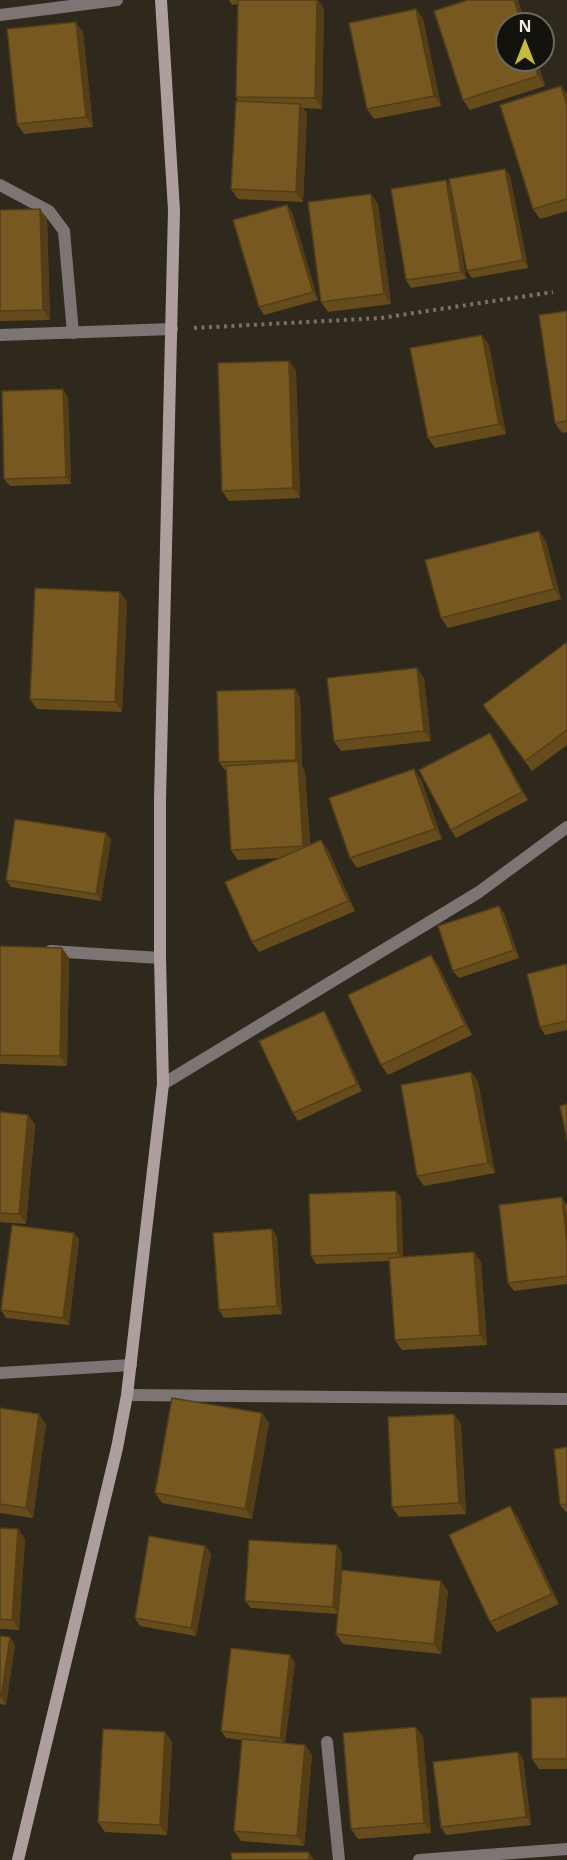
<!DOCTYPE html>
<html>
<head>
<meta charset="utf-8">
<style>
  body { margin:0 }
  #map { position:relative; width:567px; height:1860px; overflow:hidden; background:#2e291c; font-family:"Noto Sans",sans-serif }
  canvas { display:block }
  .north { position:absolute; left:495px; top:12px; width:60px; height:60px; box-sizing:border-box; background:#14120c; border:2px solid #6b6962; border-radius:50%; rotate:0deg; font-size:16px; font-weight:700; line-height:24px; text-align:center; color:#eeebe2 }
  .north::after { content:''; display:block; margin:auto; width:21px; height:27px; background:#c6bc3c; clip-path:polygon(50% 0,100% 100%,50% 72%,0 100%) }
</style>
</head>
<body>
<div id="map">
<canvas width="567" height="1860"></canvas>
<div class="north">N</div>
</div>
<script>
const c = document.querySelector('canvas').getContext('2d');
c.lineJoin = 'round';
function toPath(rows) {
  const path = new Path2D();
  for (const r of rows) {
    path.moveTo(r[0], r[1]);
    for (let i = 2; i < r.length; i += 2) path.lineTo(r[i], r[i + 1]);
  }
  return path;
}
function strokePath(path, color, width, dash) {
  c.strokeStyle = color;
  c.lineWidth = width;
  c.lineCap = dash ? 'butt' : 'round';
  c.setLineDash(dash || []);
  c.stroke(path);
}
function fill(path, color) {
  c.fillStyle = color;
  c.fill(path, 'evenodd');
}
const path = toPath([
  [194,328,381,318,553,292]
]);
const lane = toPath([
  [0,185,49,211,64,231,73,333]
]);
const street = toPath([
  [0,15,117,0],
  [0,335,172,329],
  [50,951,160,958],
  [163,1084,479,892,567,827],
  [0,1373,131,1365],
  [127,1395,567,1399],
  [327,1742,339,1860],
  [419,1860,567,1849]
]);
const secondary = toPath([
  [18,1860,117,1448,127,1395,163,1084,160,958,160,799,174,210,161,0]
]);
const wall = toPath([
  [229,0,318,0,324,9,322,109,303,108,307,114,303,202,238,199,231,189,238,101,236,97,238,4,232,5],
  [416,9,423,19,441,106,374,119,367,109],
  [83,32,93,127,24,134,17,124],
  [537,60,545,86,470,110,463,100],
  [561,86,567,94,567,211,540,219,533,209],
  [510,176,528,268,472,278,467,271,457,223,466,279,411,288,406,280,450,185],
  [371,194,378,204,391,304,328,312,321,302],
  [0,210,47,219,50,320,0,321],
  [292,212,318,300,264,315,259,307],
  [567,311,567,432,562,433,555,423],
  [482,335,489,345,506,434,435,448,428,438],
  [289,361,296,371,300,498,229,501,222,491],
  [68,397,71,484,10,486,4,479],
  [546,541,561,599,448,628,441,618],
  [120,592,127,602,122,712,37,709,30,699],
  [567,642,567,745,532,771,483,705],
  [424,678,431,741,341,751,334,741],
  [300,697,302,766,305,771,310,844,321,840,328,850,355,911,259,952,252,942,279,858,238,860,231,850,226,770,225,770,219,762],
  [490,733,495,740,528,800,456,838,451,830],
  [421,779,442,839,357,868,350,858],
  [106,833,111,840,101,901,11,887,6,880],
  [499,906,504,913,519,958,459,978,453,971],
  [0,946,62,948,69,958,67,1066,0,1064],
  [567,964,567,1030,545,1035,540,1027],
  [438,965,472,1035,388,1075,381,1065],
  [329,1019,362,1091,298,1121,293,1113],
  [471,1072,478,1082,495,1173,424,1186,417,1176],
  [0,1112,28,1115,35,1125,26,1224,0,1222],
  [401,1198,403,1257,481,1262,487,1345,402,1350,395,1340,389,1261,316,1264,311,1256],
  [566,1204,567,1284,514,1291,508,1283],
  [272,1229,277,1237,282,1314,224,1318,219,1310],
  [74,1233,79,1240,69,1325,6,1318,1,1310],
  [0,1408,46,1424,33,1518,0,1513],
  [262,1413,269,1423,252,1519,162,1503,155,1493],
  [461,1424,466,1514,399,1517,392,1507],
  [567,1447,567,1512,566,1512,560,1505],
  [517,1516,559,1604,497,1632,490,1622],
  [0,1528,18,1529,25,1539,19,1630,0,1629],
  [337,1545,342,1553,339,1602,448,1591,441,1654,343,1644,336,1634,338,1614,251,1608,245,1601],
  [205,1546,211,1554,196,1636,140,1626,135,1618],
  [0,1636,15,1645,6,1705,0,1704],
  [295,1662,285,1743,305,1745,312,1755,304,1846,241,1841,234,1831,242,1740,226,1738,221,1731],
  [567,1697,567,1769,539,1769,532,1759],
  [165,1732,172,1742,167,1835,105,1832,98,1822],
  [423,1737,431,1833,358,1839,351,1829],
  [523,1759,531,1825,446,1835,441,1827]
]);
const shadedWall = toPath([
  [317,0,318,0,324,9,322,109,315,98],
  [514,0,518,0,526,24,522,24],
  [416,9,423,19,441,106,434,96],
  [76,22,83,32,93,127,86,117],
  [533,60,537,60,545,86,538,76],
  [561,86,567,94,567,105],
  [300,104,307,114,303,202,296,192],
  [505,169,510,176,528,268,523,260],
  [446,180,452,187,466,279,461,272],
  [371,194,378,204,391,304,384,294],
  [287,205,292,212,318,300,313,292],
  [40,209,47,219,50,320,43,310],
  [482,335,489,345,506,434,499,424],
  [289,361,296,371,300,498,293,488],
  [63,389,68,397,71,484,66,477],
  [539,531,546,541,561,599,554,589],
  [120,592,127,602,122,712,115,702],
  [417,668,424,678,431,741,424,731],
  [295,689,300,697,302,766,305,771,310,856,303,846,298,762,296,760],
  [490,733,495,740,528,800,522,792],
  [414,769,421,779,442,839,435,829],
  [106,833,111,840,101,901,96,894],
  [321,840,328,850,355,911,348,901],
  [499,906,504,913,519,958,514,950],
  [62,948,69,958,67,1066,60,1056],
  [431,955,438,965,472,1035,465,1025],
  [324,1011,329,1019,362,1091,357,1084],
  [471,1072,478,1082,495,1173,488,1163],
  [28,1115,35,1125,26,1224,19,1214],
  [396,1191,401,1198,403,1261,398,1253],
  [562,1197,567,1206,567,1243],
  [272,1229,277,1237,282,1314,277,1306],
  [74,1233,79,1240,69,1325,63,1318],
  [474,1252,481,1262,487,1345,480,1335],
  [262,1413,269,1423,252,1519,245,1509],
  [39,1414,46,1424,33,1518,26,1508],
  [454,1414,461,1424,466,1514,459,1503],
  [510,1506,517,1516,559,1604,552,1594],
  [18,1529,25,1539,19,1630,12,1620],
  [337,1545,342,1553,338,1614,333,1607],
  [205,1546,211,1554,196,1636,191,1628],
  [441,1581,448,1591,441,1654,434,1644],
  [10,1637,15,1645,6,1705,1,1697],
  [290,1655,295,1662,285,1745,280,1738],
  [416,1727,423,1737,431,1833,424,1823],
  [165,1732,172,1742,167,1835,160,1825],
  [305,1745,312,1755,304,1846,297,1836],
  [518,1752,523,1759,531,1825,526,1817],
  [309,1852,314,1860,309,1860]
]);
const building = toPath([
  [238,0,317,0,315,98,236,97,238,0],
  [468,0,514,0,522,24,507,24,507,60,533,60,538,76,463,100,434,11,468,0],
  [416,9,434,96,367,109,349,23,416,9],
  [76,22,86,117,17,124,7,29,76,22],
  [561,86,567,105,567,199,533,209,500,105,561,86],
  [236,101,300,104,296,192,231,189,236,101],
  [505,169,523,260,467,271,449,179,505,169],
  [446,180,461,272,406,280,391,189,446,180],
  [371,194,384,294,321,302,308,202,371,194],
  [287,205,313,292,259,307,233,220,287,205],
  [40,209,43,310,0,311,0,210,40,209],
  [567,311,567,421,555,423,539,315,567,311],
  [482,335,499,424,428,438,410,348,482,335],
  [289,361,293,488,222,491,218,363,289,361],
  [63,389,66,477,4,479,2,391,63,389],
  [539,531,554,589,441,618,425,560,539,531],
  [35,588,120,592,115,702,30,699,35,588],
  [567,642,567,730,525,761,483,705,567,642],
  [417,668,424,731,334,741,327,678,417,668],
  [295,689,296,760,219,762,217,691,295,689],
  [490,733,522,792,451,830,419,770,490,733],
  [298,761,303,846,231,850,226,766,298,761],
  [414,769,435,829,350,858,329,798,414,769],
  [15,819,106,833,96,894,6,880,15,819],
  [321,840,348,901,252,942,225,882,321,840],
  [499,906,514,950,453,971,438,926,499,906],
  [0,946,62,948,60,1056,0,1055,0,946],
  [431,955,465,1025,381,1065,348,995,431,955],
  [567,964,567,1021,540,1027,527,974,567,964],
  [324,1011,357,1084,293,1113,259,1041,324,1011],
  [471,1072,488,1163,417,1176,401,1085,471,1072],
  [567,1104,567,1140,560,1106,567,1104],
  [0,1112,28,1115,19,1214,0,1213,0,1112],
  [396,1191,398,1253,311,1256,309,1194,396,1191],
  [562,1197,567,1243,567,1276,508,1283,499,1205,562,1197],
  [564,1204,567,1204,567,1222,564,1204],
  [12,1225,74,1233,63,1318,1,1310,12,1225],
  [272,1229,277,1306,219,1310,213,1233,272,1229],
  [474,1252,480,1335,395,1340,389,1258,474,1252],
  [172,1398,262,1413,245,1509,155,1493,172,1398],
  [0,1408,39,1414,26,1508,0,1504,0,1408],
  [454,1414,459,1503,392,1507,388,1417,454,1414],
  [567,1447,567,1504,560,1505,554,1449,567,1447],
  [510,1506,552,1594,490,1622,449,1535,510,1506],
  [0,1528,18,1529,12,1620,0,1619,0,1528],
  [149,1536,205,1546,191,1628,135,1618,149,1536],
  [249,1540,337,1545,333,1607,245,1601,249,1540],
  [342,1570,441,1581,434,1644,336,1634,342,1570],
  [0,1636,10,1637,1,1697,0,1697,0,1636],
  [231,1648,290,1655,280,1738,221,1731,231,1648],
  [567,1697,567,1759,532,1759,531,1698,567,1697],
  [416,1727,424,1823,351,1829,343,1733,416,1727],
  [103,1729,165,1732,160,1825,98,1822,103,1729],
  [242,1739,305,1745,297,1836,234,1831,242,1739],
  [518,1752,526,1817,441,1827,433,1762,518,1752],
  [309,1852,309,1860,232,1860,231,1853,309,1852]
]);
strokePath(path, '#767267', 4, [3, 4.5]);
strokePath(lane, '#7d7574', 12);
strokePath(street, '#7d7574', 12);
strokePath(secondary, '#ad9f9e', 12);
fill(wall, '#664c1c');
fill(shadedWall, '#533e17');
fill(building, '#775821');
strokePath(building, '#533e17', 1.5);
</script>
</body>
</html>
